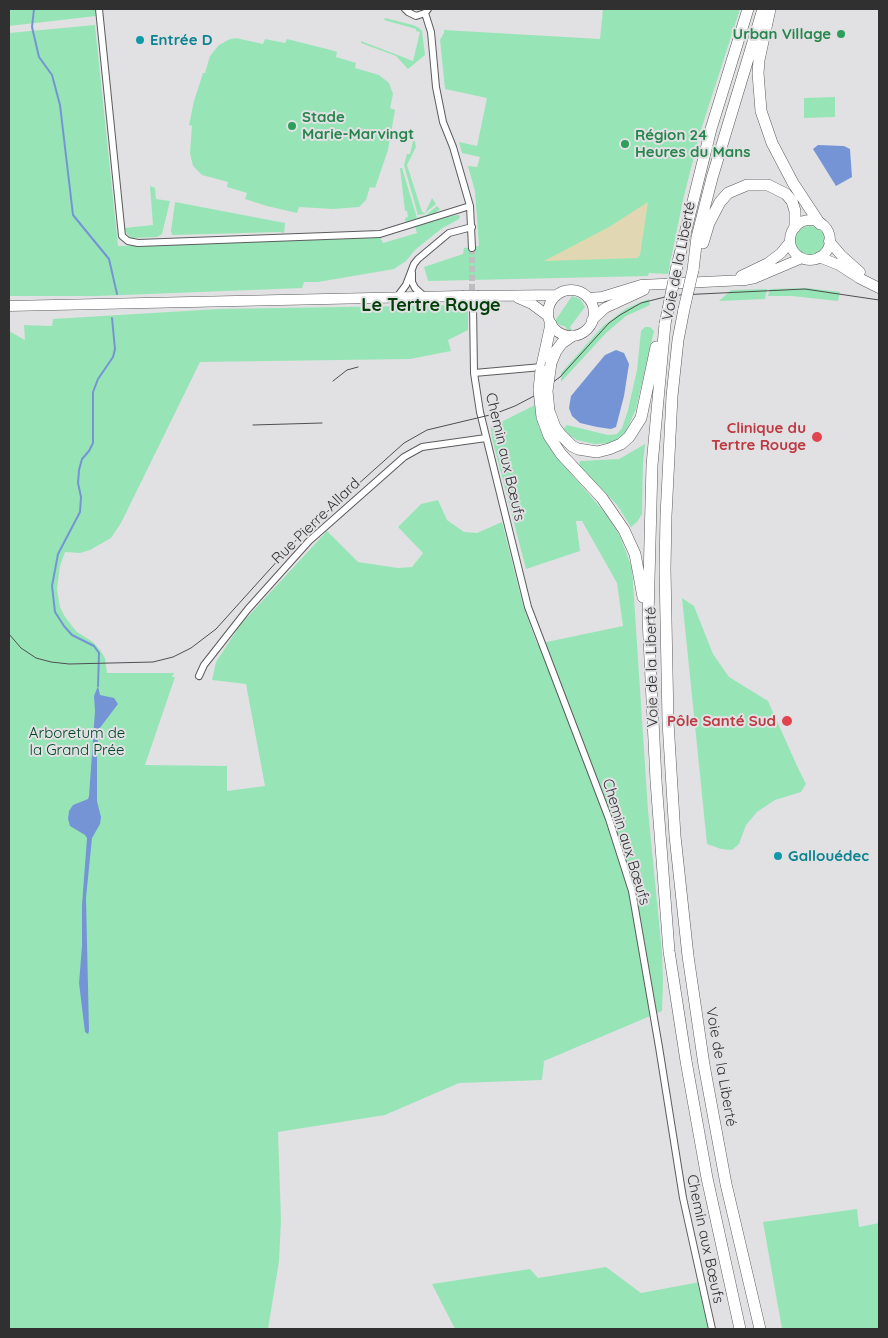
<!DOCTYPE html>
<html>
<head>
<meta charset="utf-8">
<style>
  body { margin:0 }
  #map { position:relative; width:888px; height:1338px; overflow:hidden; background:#e1e1e4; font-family:Quicksand,sans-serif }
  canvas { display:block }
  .frame { position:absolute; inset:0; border:10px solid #303031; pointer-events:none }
</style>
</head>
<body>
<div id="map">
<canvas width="888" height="1338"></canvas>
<div class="frame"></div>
</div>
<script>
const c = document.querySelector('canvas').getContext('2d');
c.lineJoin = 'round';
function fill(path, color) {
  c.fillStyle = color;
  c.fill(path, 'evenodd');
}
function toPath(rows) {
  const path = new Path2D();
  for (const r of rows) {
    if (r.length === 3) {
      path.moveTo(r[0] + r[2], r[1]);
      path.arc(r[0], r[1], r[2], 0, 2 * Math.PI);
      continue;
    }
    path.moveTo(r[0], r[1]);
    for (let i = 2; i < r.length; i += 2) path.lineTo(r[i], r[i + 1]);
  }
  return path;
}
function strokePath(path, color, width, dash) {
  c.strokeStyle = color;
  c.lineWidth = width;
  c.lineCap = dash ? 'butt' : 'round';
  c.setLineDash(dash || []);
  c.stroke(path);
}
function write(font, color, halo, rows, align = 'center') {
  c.font = font + ' Quicksand,sans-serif';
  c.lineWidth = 4;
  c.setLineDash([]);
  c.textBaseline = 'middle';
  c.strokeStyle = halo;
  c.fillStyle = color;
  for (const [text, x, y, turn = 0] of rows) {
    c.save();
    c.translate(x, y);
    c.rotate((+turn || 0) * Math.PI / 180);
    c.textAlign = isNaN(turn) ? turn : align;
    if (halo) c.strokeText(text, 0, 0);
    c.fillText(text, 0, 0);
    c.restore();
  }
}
const green = toPath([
  [9,9,95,9,96,16,9,26],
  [603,9,740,9,700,133,683,200,668,274,649,273,648,276,428,281,424,267,463,254,464,248,479,246,475,191,468,166,477,167,480,157,462,153,459,142,477,146,487,98,445,89,440,40,444,33,444,30,600,39],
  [385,18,413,25,419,28,422,31,425,55,408,69,396,56,361,43,361,41,413,61,420,32,416,31,416,29,384,20],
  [95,25,118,246,380,237,383,243,417,233,415,226,446,217,458,215,460,216,459,219,441,229,415,250,406,261,394,269,318,282,304,282,302,288,97,296,9,296,9,33],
  [236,38,263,44,265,39,285,43,287,39,331,50,337,52,336,57,356,63,355,68,379,75,389,83,393,94,390,108,395,110,388,150,375,188,370,187,366,200,359,207,333,209,299,207,297,213,267,206,245,199,247,193,227,187,228,182,202,175,193,166,190,153,192,126,189,125,194,101,203,73,205,73,210,56,219,45,230,39],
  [835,97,835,117,804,118,804,98],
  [413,141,415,141,416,147,407,165,422,212,425,213,432,198,436,204,424,214,418,215,404,165,407,154,410,154],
  [400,168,402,168,417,218,426,215,437,206,440,209,433,215,406,223,405,218,408,217,407,211,405,211],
  [150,186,155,188,156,199,170,201,162,234,157,237,131,238,127,234,124,228,153,225],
  [175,202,285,223,284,233,280,232,172,235,171,231],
  [810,241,15],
  [807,288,840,292,838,301,792,296,768,296,770,289],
  [767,289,765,299,719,301,731,290],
  [572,296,580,299,585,307,570,327,572,330,567,330,566,327,557,324,555,321],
  [649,299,650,305,626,316,606,333,561,382,561,373,603,326,627,308],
  [462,305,468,311,468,330,448,340,451,351,410,359,200,362,121,523,111,538,90,550,80,553,65,552,60,566,57,589,60,607,65,617,77,632,93,642,100,650,105,658,107,673,174,673,172,677,175,677,145,765,227,766,227,791,265,786,246,684,212,680,216,662,241,624,327,531,358,562,398,568,412,567,423,553,398,527,421,504,438,500,447,520,464,532,477,533,502,522,523,605,537,644,623,626,617,583,582,521,576,521,580,551,526,569,492,438,491,427,535,405,539,427,545,439,560,461,607,515,620,536,632,568,648,810,662,953,663,982,662,1011,544,1061,542,1080,459,1083,385,1115,278,1132,281,1220,279,1261,268,1329,9,1329,9,331,25,340,24,325,52,326,53,319,218,309],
  [645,327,650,327,654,331,636,409,625,434,619,440,610,443,594,444,577,440,566,433,563,429,567,425,608,435,617,434,622,428,628,410,637,370,641,331],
  [645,444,643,464,642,514,637,522,631,527,617,505,579,466,580,461,619,459],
  [682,598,694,606,713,654,729,677,768,701,798,768,806,784,801,792,775,800,757,812,746,825,739,844,732,850,721,849,707,844],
  [857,1209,859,1227,879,1223,879,1329,782,1329,763,1222],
  [606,1267,641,1293,705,1281,713,1329,455,1329,432,1284,530,1269,538,1278]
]);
const sand = toPath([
  [648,202,640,255,637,258,544,261,609,227]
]);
const water = toPath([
  [818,145,844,146,850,149,852,177,836,186,813,149],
  [616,350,624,353,629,364,624,396,616,427,611,429,597,427,580,423,572,416,569,408,571,396,605,355],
  [98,686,100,695,114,698,118,704,99,729,97,748,97,801,101,817,100,824,92,838,86,898,89,1031,88,1034,85,1032,79,983,82,946,82,905,87,838,85,835,70,826,68,819,69,811,73,805,88,799,89,796,95,711,94,696]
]);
const stream = toPath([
  [34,9,32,27,39,57,52,75,60,105,73,215,109,259,117,294],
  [98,686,99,653,94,646,72,635,64,626,55,612,52,586,58,554,80,512,81,497,78,483,79,470,82,459,89,451,93,443,93,392,98,379,113,357,115,349,112,318]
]);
const minorTunnel = toPath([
  [472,248,472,299]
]);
const minor = toPath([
  [99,9,122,236,128,241,138,243,380,234,470,206],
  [405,9,408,12,416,16,425,13,428,9],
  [425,13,431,32,436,87,443,122,453,147,470,206,472,248],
  [412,273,412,282,415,288,425,297],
  [397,297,406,285,414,264,418,259,449,233,472,227],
  [473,305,474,373,480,412,528,607,609,819,632,891,659,1047,683,1198,712,1329],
  [474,373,542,367],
  [199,676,204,665,248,609,309,541,404,457,422,447,486,438]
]);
const primary = toPath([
  [810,240,20],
  [829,241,841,255,860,272],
  [819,257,839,265,859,278,879,288],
  [741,276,768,263,781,253,790,242],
  [571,313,23],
  [479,296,557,295],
  [518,298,532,304,548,316],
  [588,298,602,297,641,285,745,280,755,278,802,258],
  [9,306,462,296],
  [592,320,605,308,644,290]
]);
const trunk = toPath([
  [770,9,759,60,758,73,761,111,772,143,793,183,820,224],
  [703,243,709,223,720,202,728,193,747,185,768,185,786,194,792,201,795,211,795,227],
  [676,270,711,129,748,9],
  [693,270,697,237,712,178,763,9],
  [684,309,678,340,672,396,666,516,665,569,668,722,675,836,688,956,704,1065,726,1184,760,1329],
  [665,324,652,465,648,618,656,781,669,951,686,1061,707,1178,740,1329],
  [551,363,556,351,562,343,572,336],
  [541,370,551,324],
  [549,411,555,427,560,434,572,446,578,449,597,452,609,449,621,444,629,437,641,418,656,347],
  [542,417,549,436,561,454,602,498,624,530,635,554,643,597]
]);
const tram = toPath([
  [333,381,347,370,358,367],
  [253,425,322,423],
  [9,634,21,648,36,658,51,662,69,664,153,662,173,657,191,648,216,629,298,538,404,443,427,430,494,414,515,406,534,396,560,377,609,323,620,315,641,303,665,297,679,295,805,289,879,300]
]);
const primaryBridge = toPath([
  [462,296,479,296]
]);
const trunkBridge = toPath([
  [684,309,693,270],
  [665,324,676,270],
  [541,370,539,390,542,417],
  [549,411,547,391,551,363]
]);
const markers = [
  [841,34,5,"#2e9e5b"],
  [140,40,5,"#0f9aa8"],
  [292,126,5,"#2e9e5b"],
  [625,144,5,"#2e9e5b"],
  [817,437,6,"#e0444e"],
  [787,721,6,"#e0444e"],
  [778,856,5,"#0f9aa8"]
];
const leisureNames = [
  ["Urban Village",831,34,"right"],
  ["Stade",302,117],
  ["Marie-Marvingt",302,134],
  ["Région 24",635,135],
  ["Heures du Mans",635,152]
];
const cultureNames = [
  ["Entrée D",150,40],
  ["Gallouédec",788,856]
];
const streetNames = [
  ["Voie de la Liberté",679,261,-79],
  ["Chemin aux Bœufs",505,457,77],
  ["Rue Pierre Allard",316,521,-44],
  ["Voie de la Liberté",652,667,-91],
  ["Chemin aux Bœufs",626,842,73],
  ["Voie de la Liberté",721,1067,80],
  ["Chemin aux Bœufs",705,1239,78]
];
const healthNames = [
  ["Clinique du",806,428],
  ["Tertre Rouge",806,445],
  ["Pôle Santé Sud",776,721]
];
const parkNames = [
  ["Arboretum de",77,733],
  ["la Grand Prée",77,750]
];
const quarterNames = [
  ["Le Tertre Rouge",431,306]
];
fill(green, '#97e5b6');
fill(sand, '#e1d8b3');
fill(water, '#7594d6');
strokePath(stream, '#7594d6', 2);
strokePath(minorTunnel, '#bebec0', 6, [6, 3]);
strokePath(minor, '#5c5c5f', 8);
strokePath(primary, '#5c5c5f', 11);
strokePath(trunk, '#5c5c5f', 12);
strokePath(minor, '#fff', 6);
strokePath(primary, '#fff', 10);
strokePath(trunk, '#fff', 11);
strokePath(tram, '#4f4f51', 1);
strokePath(primaryBridge, '#5c5c5f', 11, []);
strokePath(trunkBridge, '#5c5c5f', 12, []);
strokePath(primaryBridge, '#fff', 10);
strokePath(trunkBridge, '#fff', 11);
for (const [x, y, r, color] of markers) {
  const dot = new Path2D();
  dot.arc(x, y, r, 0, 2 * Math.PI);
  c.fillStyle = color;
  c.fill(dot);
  strokePath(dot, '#e1e1e4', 2);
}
write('bold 15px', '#27864d', '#e1e1e4', leisureNames, 'left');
write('bold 15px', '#0d838f', '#e1e1e4', cultureNames, 'left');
write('15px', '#303031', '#e1e1e4', streetNames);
write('bold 15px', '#be3a42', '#e1e1e4', healthNames, 'right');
write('15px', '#004325', '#e1e1e4', parkNames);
write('bold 18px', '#023e08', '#e1e1e4', quarterNames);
</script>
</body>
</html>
